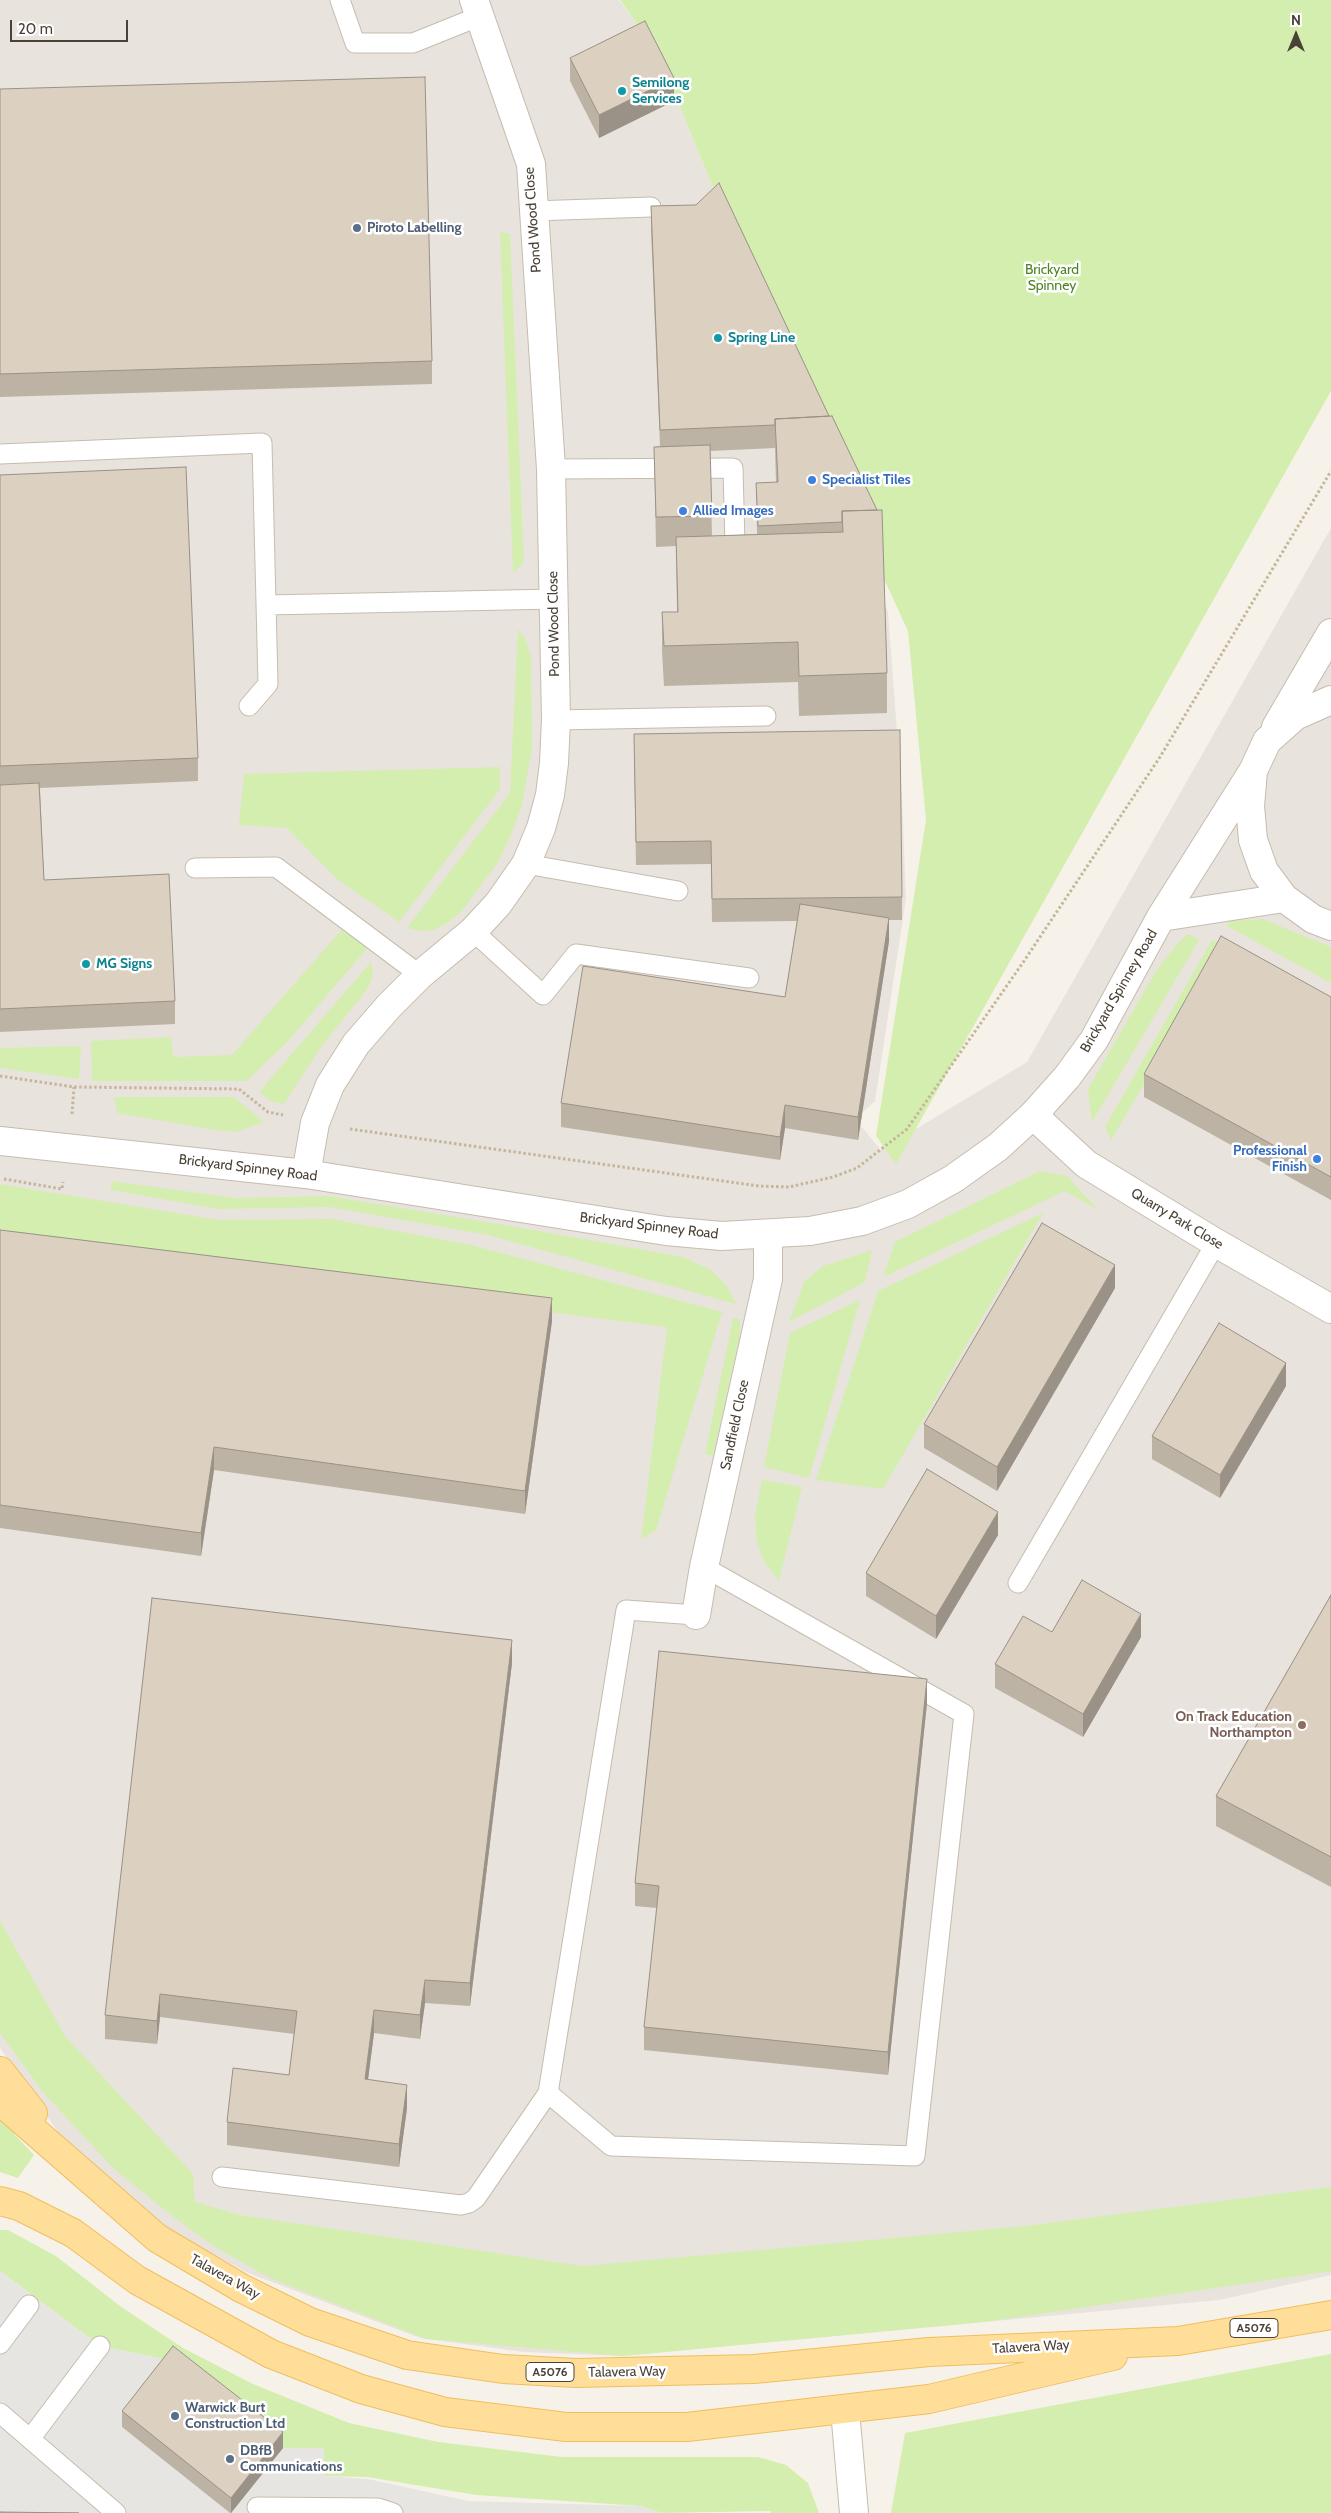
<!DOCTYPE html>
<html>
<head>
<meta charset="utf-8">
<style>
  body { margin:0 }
  #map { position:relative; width:1331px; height:2513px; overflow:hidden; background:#f6f2e9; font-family:Cabin,sans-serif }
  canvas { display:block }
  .north { position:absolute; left:1271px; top:10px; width:50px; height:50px; -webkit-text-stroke:4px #fff; paint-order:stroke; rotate:0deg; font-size:14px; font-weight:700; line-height:20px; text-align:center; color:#4b4237 }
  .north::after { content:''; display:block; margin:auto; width:18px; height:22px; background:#4b4237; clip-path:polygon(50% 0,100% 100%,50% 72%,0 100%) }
  .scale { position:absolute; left:10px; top:20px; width:118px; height:22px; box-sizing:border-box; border:2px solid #4b4237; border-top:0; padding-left:6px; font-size:15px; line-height:18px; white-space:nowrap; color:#4b4237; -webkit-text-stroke:4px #fff; paint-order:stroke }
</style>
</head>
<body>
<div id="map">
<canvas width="1331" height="2513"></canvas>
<div class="north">N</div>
<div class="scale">20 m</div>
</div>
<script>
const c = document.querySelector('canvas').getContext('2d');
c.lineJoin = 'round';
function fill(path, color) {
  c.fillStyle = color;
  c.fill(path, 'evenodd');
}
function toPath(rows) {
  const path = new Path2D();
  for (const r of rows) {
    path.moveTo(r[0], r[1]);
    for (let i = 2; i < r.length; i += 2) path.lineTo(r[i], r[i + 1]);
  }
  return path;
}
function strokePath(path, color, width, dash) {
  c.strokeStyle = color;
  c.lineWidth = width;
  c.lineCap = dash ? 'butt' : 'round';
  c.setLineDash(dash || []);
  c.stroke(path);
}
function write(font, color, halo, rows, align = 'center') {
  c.font = font + ' Cabin,sans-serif';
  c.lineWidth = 5;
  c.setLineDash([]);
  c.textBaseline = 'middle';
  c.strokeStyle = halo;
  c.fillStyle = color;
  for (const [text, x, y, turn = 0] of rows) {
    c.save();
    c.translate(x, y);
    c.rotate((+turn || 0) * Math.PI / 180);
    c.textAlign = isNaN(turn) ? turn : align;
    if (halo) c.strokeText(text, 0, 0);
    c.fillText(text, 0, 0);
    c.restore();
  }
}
const industrial = toPath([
  [0,0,619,0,636,23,680,107,888,612,902,798,906,899,875,1101,855,1119,881,1150,1027,1062,1331,528,1331,2275,1219,2300,622,2356,524,2352,420,2338,248,2273,161,2226,78,2161,0,2048]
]);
const green = toPath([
  [620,0,1331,0,1331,391,896,1164,876,1136,926,820,908,631,792,379,680,107,636,23],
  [500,232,510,234,524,562,513,573],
  [518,629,526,640,531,657,532,748,522,805,511,835,498,862,461,912,447,923,434,930,419,931,407,928,510,793],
  [500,767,500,789,399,922,337,879,287,828,239,825,244,774],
  [1263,919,1331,947,1331,983,1227,926,1230,921],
  [344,927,369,946,288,1041,247,1081,92,1081,91,1041,171,1037,173,1057,232,1055],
  [1188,934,1199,940,1092,1122,1088,1089,1156,971,1177,944],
  [1212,940,1225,947,1111,1140,1105,1127],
  [371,962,373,975,368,988,321,1047,284,1104,272,1102,259,1092],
  [81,1046,79,1079,0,1068,0,1048],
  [114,1097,234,1097,264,1122,236,1132,215,1130,117,1113],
  [1040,1171,1067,1176,1098,1210,1065,1191,883,1277,895,1242],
  [111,1181,235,1198,329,1196,522,1228,683,1257,711,1270,727,1286,736,1304,488,1235,329,1207,218,1209,111,1190],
  [0,1184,218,1220,332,1219,471,1245,722,1312,656,1530,641,1539,667,1327,0,1243],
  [1043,1213,883,1489,816,1480,878,1291],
  [872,1250,865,1282,789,1322,804,1282,823,1266],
  [860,1300,809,1478,764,1467,790,1333],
  [733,1318,740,1319,740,1334,713,1456,705,1454],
  [762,1480,802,1487,779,1581,764,1561,757,1543,755,1515],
  [0,1921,65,2036,193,2174,195,2202,240,2215,583,2266,1025,2226,1331,2187,1331,2271,984,2322,622,2356,426,2339,272,2279,215,2247,171,2215,113,2168,43,2092,0,2033],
  [0,2119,34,2155,18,2178,0,2172],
  [0,2230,8,2230,56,2256,120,2306,183,2348,253,2384,349,2423,438,2442,562,2457,758,2457,786,2465,808,2483,819,2513,771,2513,771,2511,662,2513,640,2506,476,2495,367,2477,325,2476,323,2448,283,2448,173,2361,100,2346,0,2271],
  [1331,2354,1331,2513,891,2513,905,2433]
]);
const parking = toPath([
  [0,2271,100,2346,173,2361,122,2427,230,2513,0,2513],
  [283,2448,323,2448,325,2476,368,2479,468,2501,640,2506,662,2513,231,2513]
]);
const path = toPath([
  [0,1076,74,1087,239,1089,268,1112,283,1115],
  [72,1114,74,1087],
  [350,1129,759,1186,789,1187,833,1177,857,1168,907,1129,1022,964,1160,757,1331,471],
  [4,1179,62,1189,63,1182]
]);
const service = toPath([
  [340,0,355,43,413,43,480,16],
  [532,211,651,207],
  [0,454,262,443,268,684,249,706],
  [551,469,733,468,735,545],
  [266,605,554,599],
  [556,720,766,716],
  [526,864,678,891],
  [195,868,276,867,420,975],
  [473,931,543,995,576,954,749,978],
  [1018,1583,1216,1243],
  [696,1615,626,1610,548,2093,611,2146,915,2156,964,1714,704,1567],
  [222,2177,461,2205,469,2203,476,2198,548,2093],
  [0,2344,29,2305],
  [0,2413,116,2513],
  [30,2439,100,2346],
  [257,2507,378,2508,393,2513]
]);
const minor = toPath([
  [1033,1115,1086,1164,1216,1243,1331,1309],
  [306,1174,315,1123,330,1085,356,1044,389,1006,420,975,473,931,498,904,526,864,541,828,550,795,554,763,556,720,551,469,531,164,474,0],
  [696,1615,704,1567,768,1279,768,1235],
  [845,2410,854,2513]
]);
const tertiary = toPath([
  [1331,700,1295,716,1267,741,1253,771,1250,806,1253,840,1264,871,1284,898,1313,919,1331,926],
  [1276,727,1331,633],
  [1161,917,1284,898],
  [0,1141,306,1174,666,1231,722,1236,810,1231,862,1221,908,1204,953,1179,998,1147,1033,1115,1067,1077,1094,1040,1161,917,1253,771]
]);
const primary = toPath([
  [0,2071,33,2113],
  [0,2101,157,2238,241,2288,310,2322,407,2355,503,2369,576,2373,754,2369,929,2352,1178,2341,1331,2315],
  [0,2201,19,2206,73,2233,137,2280,271,2354,361,2389,445,2412,566,2427,687,2427,929,2399,1113,2356]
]);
const wall = toPath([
  [570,58,674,101,599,138,570,81],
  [0,89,432,361,432,384,0,397],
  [651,206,829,416,887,673,887,713,799,716,798,682,664,686,662,652,662,612,677,612,676,546,656,547,654,447,660,446,651,230],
  [775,448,776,483,756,483,757,534,712,536,710,451],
  [0,475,198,758,198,781,40,788,44,880,175,1001,175,1024,0,1032],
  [634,757,902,897,902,920,889,920,889,941,858,1140,785,1128,780,1160,561,1127,561,1103,785,997,797,921,712,922,711,864,636,865],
  [1331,997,1331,1200,1144,1097,1144,1074],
  [0,1230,552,1321,525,1514,214,1470,201,1556,0,1528],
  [1115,1288,997,1491,924,1448,924,1424],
  [1286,1386,1220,1498,1152,1459,1152,1436],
  [998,1535,936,1639,866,1596,866,1573],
  [1331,1595,1331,1887,1216,1826,1216,1796],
  [1052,1632,1141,1637,1083,1737,995,1688,995,1664],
  [512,1663,470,2006,425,2003,420,2039,374,2033,368,2080,407,2108,399,2167,227,2145,227,2122,289,2075,294,2034,160,2017,157,2044,105,2039,105,2015],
  [927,1703,888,2075,644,2050,644,2027,657,1908,635,1906,635,1883],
  [122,2411,283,2448,231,2513,230,2513,122,2427]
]);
const shadedWall = toPath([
  [674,78,674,101,599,138,599,115],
  [889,918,889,941,858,1140,858,1117],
  [785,1105,785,1128,780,1160,780,1137],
  [1115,1265,1115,1288,997,1491,997,1467],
  [552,1298,552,1321,525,1514,525,1491],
  [1286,1363,1286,1386,1220,1498,1220,1475],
  [214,1447,214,1470,201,1556,201,1533],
  [998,1512,998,1535,936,1639,936,1616],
  [1141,1614,1141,1637,1083,1737,1083,1714],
  [512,1640,512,1663,470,2006,470,1983],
  [927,1679,927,1703,888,2075,888,2052],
  [425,1980,425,2003,420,2039,420,2015],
  [160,1994,160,2017,157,2044,157,2021],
  [374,2010,374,2033,365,2102,365,2079],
  [407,2085,407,2108,399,2167,399,2144],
  [283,2432,283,2448,231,2513,231,2498]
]);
const building = toPath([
  [645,21,674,78,599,115,570,58,645,21],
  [425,77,432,361,0,374,0,89,425,77],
  [719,183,829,416,775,419,775,425,660,430,651,206,696,205,719,183],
  [832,416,877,510,842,511,842,522,758,526,756,483,778,482,775,419,832,416],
  [710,445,712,516,656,517,654,447,710,445],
  [186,467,198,758,0,766,0,475,186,467],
  [882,510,887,673,799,676,798,642,664,646,662,612,678,612,676,537,843,532,842,511,882,510],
  [900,730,902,897,712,899,711,841,636,842,634,734,900,730],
  [39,783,44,880,169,874,175,1001,0,1009,0,785,39,783],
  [800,904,889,918,858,1117,785,1105,780,1137,561,1103,583,966,785,997,800,904],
  [1221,936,1331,997,1331,1177,1144,1074,1221,936],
  [1042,1223,1115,1265,997,1467,924,1424,1042,1223],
  [0,1230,552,1298,525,1491,214,1447,201,1533,0,1505,0,1230],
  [1219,1323,1286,1363,1220,1475,1152,1436,1219,1323],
  [927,1469,998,1512,936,1616,866,1573,927,1469],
  [1082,1580,1141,1614,1083,1714,995,1664,1023,1616,1052,1632,1082,1580],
  [1331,1595,1331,1857,1216,1796,1331,1595],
  [152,1598,512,1640,470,1983,425,1980,420,2015,374,2010,365,2079,407,2085,399,2144,227,2122,233,2068,289,2075,297,2011,160,1994,157,2021,105,2015,152,1598],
  [659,1651,927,1679,888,2052,644,2027,659,1886,635,1883,659,1651],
  [173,2346,283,2432,231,2498,122,2411,173,2346],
  [0,2512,79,2513,0,2513,0,2512]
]);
const markers = [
  [622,91,5,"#0f9aa8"],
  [357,228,5,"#5c6f8a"],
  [718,338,5,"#0f9aa8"],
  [812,480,5,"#3f7fe0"],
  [683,511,5,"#3f7fe0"],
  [86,964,5,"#0f9aa8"],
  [1317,1159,5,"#3f7fe0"],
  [1302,1725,5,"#8d6e63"],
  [175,2416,5,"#5c6f8a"],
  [230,2459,5,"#5c6f8a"]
];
const shields = [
  [1254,2328,48],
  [550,2372,48]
];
const shieldNames = [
  ["A5076",1254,2328],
  ["A5076",550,2372]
];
const cultureNames = [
  ["Semilong",632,83],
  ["Services",632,99],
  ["Spring Line",728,338],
  ["MG Signs",96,964]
];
const streetNames = [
  ["Pond Wood Close",533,220,-94],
  ["Pond Wood Close",554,624,-91],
  ["Brickyard Spinney Road",1119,991,-60],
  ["Brickyard Spinney Road",248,1168,7],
  ["Quarry Park Close",1177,1219,31],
  ["Brickyard Spinney Road",649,1226,7],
  ["Sandfield Close",735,1425,-78],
  ["Talavera Way",225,2277,29],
  ["Talavera Way",1031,2347,-3],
  ["Talavera Way",627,2372,-1]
];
const serviceNames = [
  ["Piroto Labelling",367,228],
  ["Warwick Burt",185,2408],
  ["Construction Ltd",185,2424],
  ["DBfB",240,2451],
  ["Communications",240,2467]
];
const parkNames = [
  ["Brickyard",1052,270],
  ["Spinney",1052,286]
];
const shopNames = [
  ["Specialist Tiles",822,480],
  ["Allied Images",693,511],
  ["Professional",1307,1151,"right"],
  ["Finish",1307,1167,"right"]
];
const educationNames = [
  ["On Track Education",1292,1717],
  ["Northampton",1292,1733]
];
fill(industrial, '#e9e3de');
fill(green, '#d4eeaf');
fill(parking, '#e7e5e1');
strokePath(service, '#c6bcae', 21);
strokePath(minor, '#c6bcae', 30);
strokePath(tertiary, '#c6bcae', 30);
strokePath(primary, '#f0be5e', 30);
strokePath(path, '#c6b59a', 3, [2.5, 2.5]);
strokePath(service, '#fff', 19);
strokePath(minor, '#fff', 28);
strokePath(tertiary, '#fff', 28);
strokePath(primary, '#ffde9a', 28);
fill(wall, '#bdb3a5');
fill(shadedWall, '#9a9286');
fill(building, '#dcd0c0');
strokePath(building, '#9a9286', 1);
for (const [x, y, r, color] of markers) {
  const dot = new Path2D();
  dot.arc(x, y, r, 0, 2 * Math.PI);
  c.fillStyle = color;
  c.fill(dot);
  strokePath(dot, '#fff', 2);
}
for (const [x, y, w] of shields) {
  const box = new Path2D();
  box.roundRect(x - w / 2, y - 9.5, w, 19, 4);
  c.fillStyle = '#fff';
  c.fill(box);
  strokePath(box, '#4b4237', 1);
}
write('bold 12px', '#4b4237', null, shieldNames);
write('bold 14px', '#0d838f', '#fff', cultureNames, 'left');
write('14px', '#4b4237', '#fff', streetNames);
write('bold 14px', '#4e5e75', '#fff', serviceNames, 'left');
write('14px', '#4c8423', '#fff', parkNames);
write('bold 14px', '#366cbe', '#fff', shopNames, 'left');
write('bold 14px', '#785e54', '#fff', educationNames, 'right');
</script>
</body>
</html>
